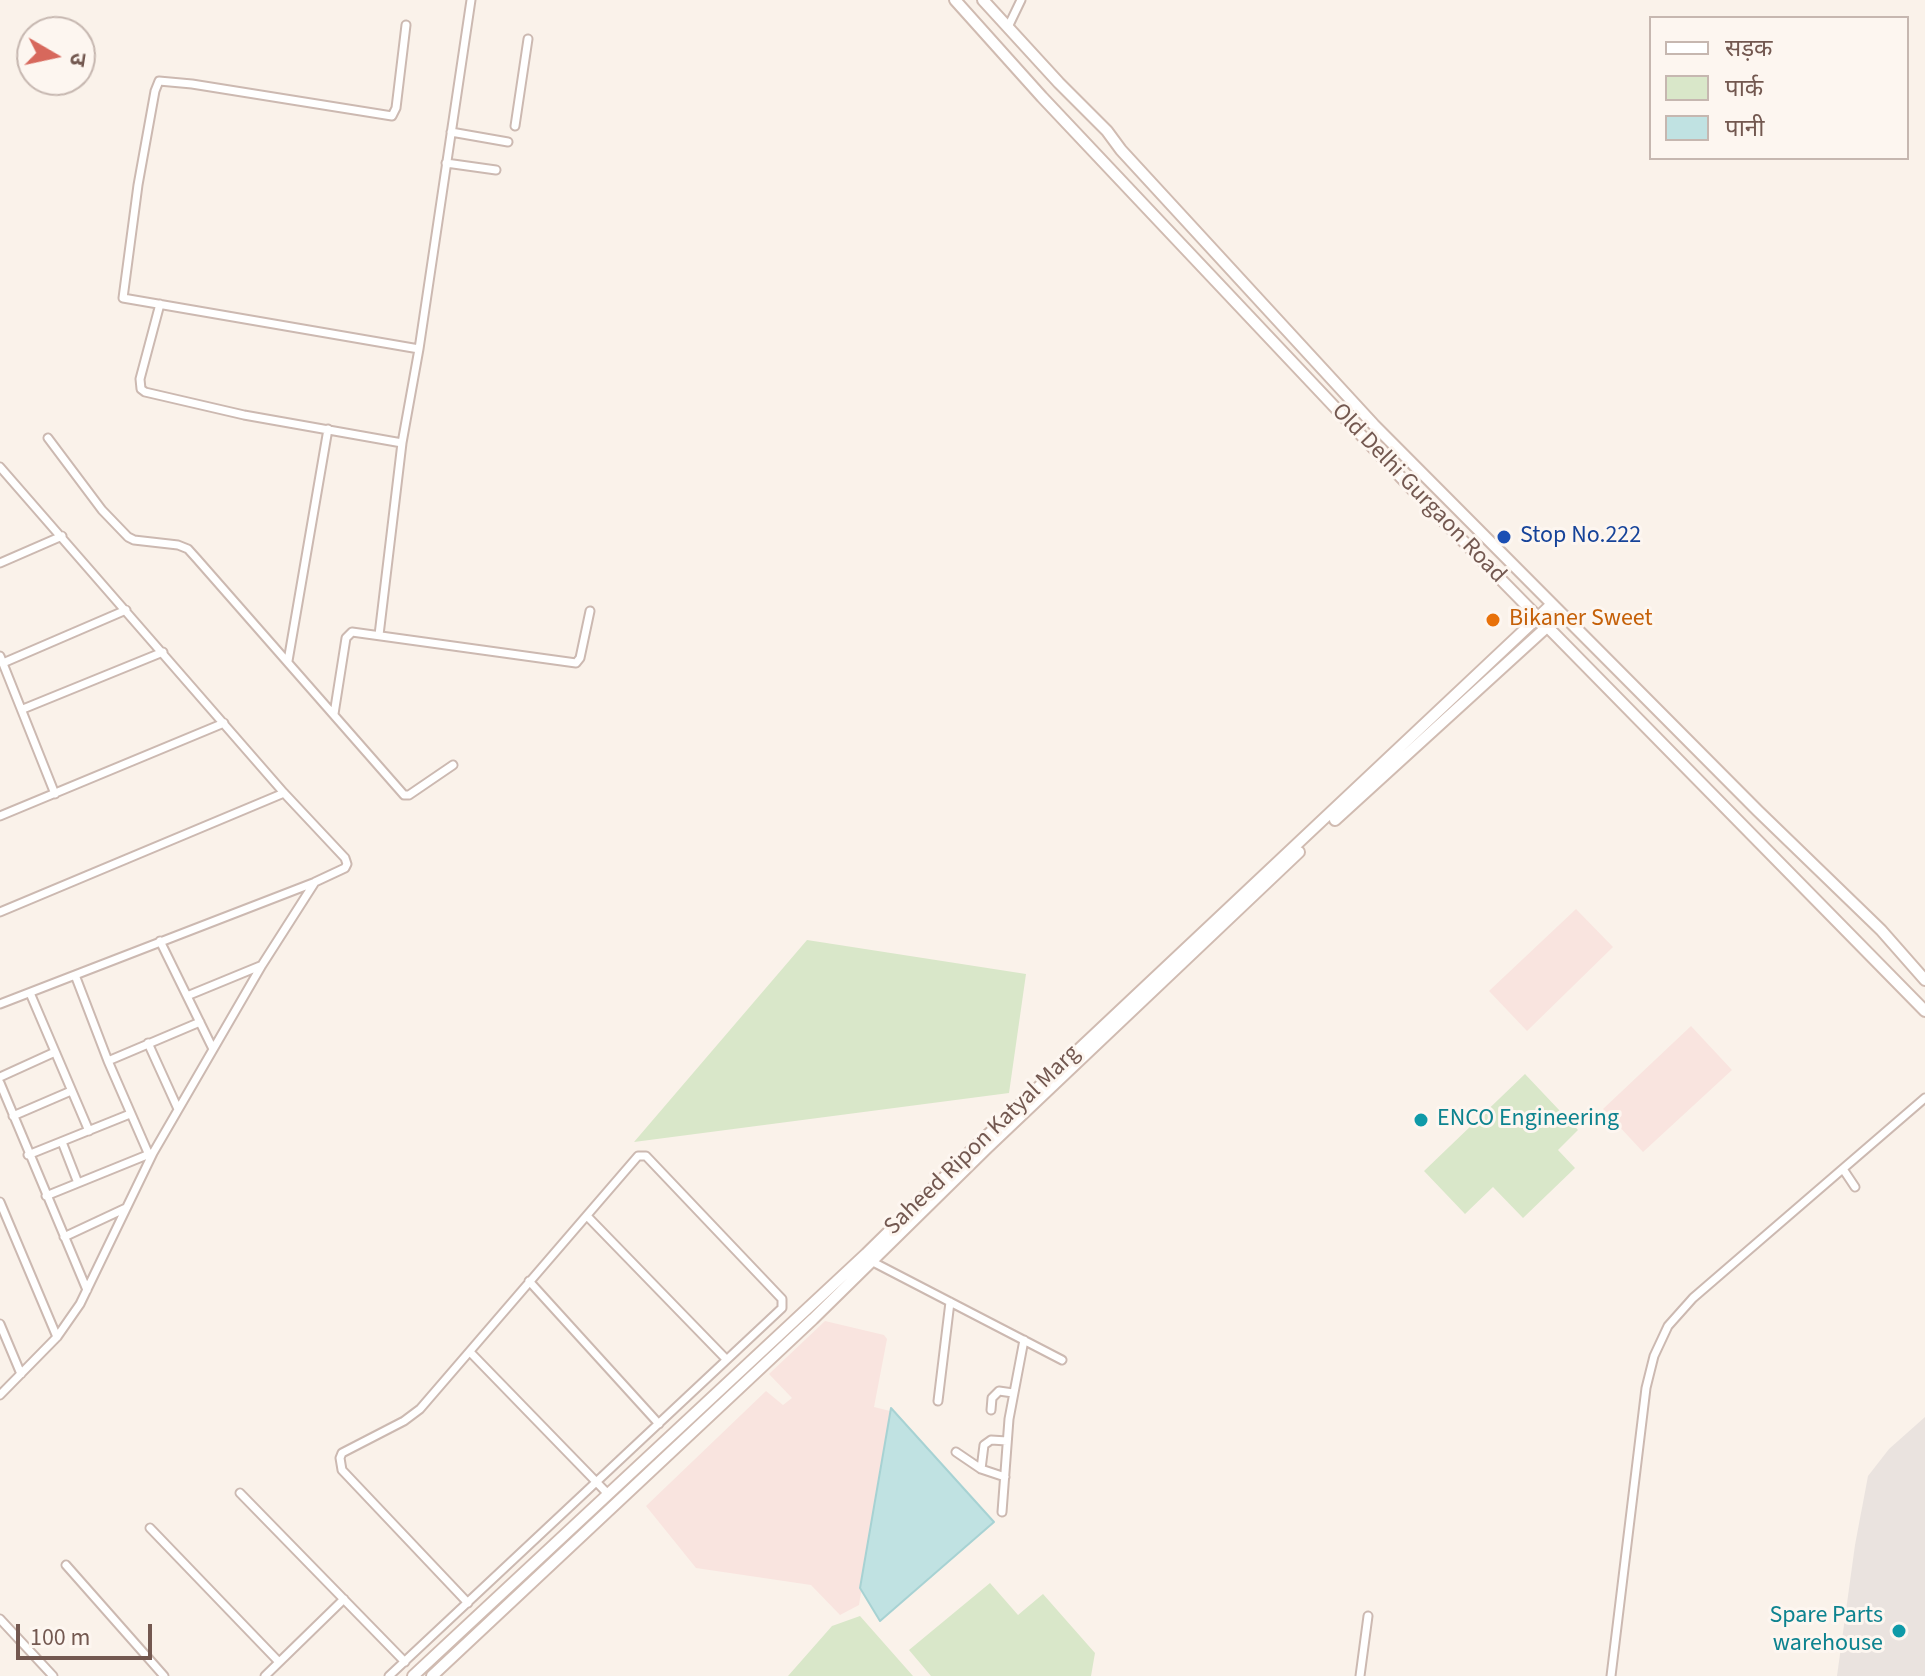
<!DOCTYPE html>
<html>
<head>
<meta charset="utf-8">
<style>
  body { margin:0 }
  #map { position:relative; width:1925px; height:1676px; overflow:hidden; background:#faf2ea; font-family:"Source Sans 3","Noto Sans Devanagari",sans-serif }
  canvas { display:block }
  .legend { position:absolute; left:1649px; top:16px; width:260px; height:144px; box-sizing:border-box; background:#fdf6f0; border:2px solid #c6b7b0; margin:0; padding:10px 14px; list-style:none; font-size:24px; color:#735850 }
  .legend li { display:flex; align-items:center; gap:16px; height:40px }
  .legend b { width:40px; border:2px solid #c6b7b0 }
  .north { position:absolute; left:16px; top:16px; width:80px; height:80px; box-sizing:border-box; background:#fdf6f0; border:2px solid #c6b7b0; border-radius:50%; rotate:99deg; font-size:22px; font-weight:700; line-height:32px; text-align:center; color:#735850 }
  .north::after { content:''; display:block; margin:auto; width:28px; height:36px; background:#d7685c; clip-path:polygon(50% 0,100% 100%,50% 72%,0 100%) }
  .scale { position:absolute; left:16px; top:1624px; width:136px; height:36px; box-sizing:border-box; border:4px solid #735850; border-top:0; padding-left:10px; font-size:24px; line-height:28px; white-space:nowrap; color:#735850; -webkit-text-stroke:6px #fdf6f0; paint-order:stroke }
</style>
</head>
<body>
<div id="map">
<canvas width="1925" height="1676"></canvas>
<ul class="legend">
<li><b style="height:10px;background:#fff"></b>सड़क</li>
<li><b style="height:22px;background:#d9e7c9"></b>पार्क</li>
<li><b style="height:22px;background:#c0e2e2"></b>पानी</li>
</ul>
<div class="north">उ</div>
<div class="scale">100 m</div>
</div>
<script>
const c = document.querySelector('canvas').getContext('2d');
c.lineJoin = 'round';
function fill(path, color) {
  c.fillStyle = color;
  c.fill(path, 'evenodd');
}
function toPath(rows) {
  const path = new Path2D();
  for (const r of rows) {
    path.moveTo(r[0], r[1]);
    for (let i = 2; i < r.length; i += 2) path.lineTo(r[i], r[i + 1]);
  }
  return path;
}
function strokePath(path, color, width, dash) {
  c.strokeStyle = color;
  c.lineWidth = width;
  c.lineCap = dash ? 'butt' : 'round';
  c.setLineDash(dash || []);
  c.stroke(path);
}
function write(font, color, halo, rows, align = 'center') {
  c.font = font + ' "Source Sans 3",sans-serif';
  c.lineWidth = 6;
  c.setLineDash([]);
  c.textBaseline = 'middle';
  c.strokeStyle = halo;
  c.fillStyle = color;
  for (const [text, x, y, turn = 0] of rows) {
    c.save();
    c.translate(x, y);
    c.rotate((+turn || 0) * Math.PI / 180);
    c.textAlign = isNaN(turn) ? turn : align;
    if (halo) c.strokeText(text, 0, 0);
    c.fillText(text, 0, 0);
    c.restore();
  }
}
const commercial = toPath([
  [1576,909,1613,947,1527,1031,1489,991],
  [1691,1026,1732,1070,1643,1152,1603,1109],
  [825,1321,884,1335,887,1339,874,1407,890,1411,859,1605,840,1615,811,1585,696,1568,646,1506,766,1391,783,1405,792,1398,769,1374]
]);
const industrial = toPath([
  [1925,1417,1925,1676,1837,1676,1855,1545,1868,1476,1889,1449]
]);
const green = toPath([
  [807,940,1026,974,1009,1093,634,1142],
  [1525,1074,1578,1130,1558,1150,1575,1168,1523,1218,1493,1187,1465,1214,1424,1171],
  [990,1583,1018,1615,1043,1594,1095,1653,1091,1676,931,1676,909,1650],
  [860,1616,913,1676,788,1676,832,1626]
]);
const water = toPath([
  [891,1408,994,1522,880,1621,860,1588,891,1408]
]);
const street = toPath([
  [406,25,396,108,392,116,192,84,159,81,155,91,138,185,123,298,419,349],
  [1008,27,1021,0],
  [515,126,528,39],
  [451,132,508,142],
  [446,163,496,170],
  [160,304,140,379,141,389,145,392,244,415,402,443],
  [48,438,102,510,128,537,134,540,178,545,188,549,197,559,404,795,409,795,453,765],
  [0,467,284,793,345,858,347,864,345,868,315,882,262,965,153,1153,80,1304,57,1337,0,1395],
  [0,563,62,536],
  [379,635,402,443,419,349,471,0],
  [0,656,55,794],
  [288,661,328,429],
  [3,663,126,610],
  [23,709,163,652],
  [334,714,346,638,352,632,576,663,580,658,590,611],
  [0,816,224,723],
  [0,912,284,793],
  [160,941,213,1049],
  [75,975,108,1061,149,1155],
  [30,993,89,1131],
  [187,996,260,966],
  [0,1004,313,883],
  [148,1043,178,1109],
  [108,1061,200,1022],
  [0,1077,55,1052],
  [0,1083,87,1290],
  [13,1116,71,1091],
  [62,1142,78,1183],
  [28,1155,130,1114],
  [1843,1169,1855,1187],
  [46,1196,152,1153],
  [0,1202,57,1337],
  [587,1216,726,1359],
  [64,1237,126,1208],
  [871,1261,1062,1360],
  [529,1281,659,1424],
  [0,1324,21,1374],
  [470,1352,608,1494],
  [938,1401,950,1302],
  [991,1410,992,1398,999,1391,1013,1393],
  [956,1452,981,1469,1005,1477],
  [981,1469,984,1445,991,1440,1007,1441],
  [240,1493,405,1662],
  [1002,1512,1009,1419,1024,1340],
  [150,1528,279,1662],
  [66,1565,164,1676],
  [0,1619,53,1676],
  [265,1676,344,1599],
  [389,1676,782,1308,782,1299,646,1156,638,1156,420,1409,404,1421,342,1453,340,1458,342,1470,468,1603],
  [1360,1676,1368,1616],
  [1611,1676,1646,1388,1654,1356,1668,1326,1693,1298,1925,1098]
]);
const secondary = toPath([
  [955,0,1042,97,1413,490,1925,1011],
  [983,0,1059,83,1107,131,1121,150,1374,425,1758,811,1881,930,1925,980],
  [1335,820,1561,614],
  [413,1676,866,1254,976,1146,1551,605],
  [432,1676,813,1319,987,1148,1299,852]
]);
const markers = [
  [1504,537,8,"#1a4fb4"],
  [1493,620,8,"#e8710a"],
  [1421,1120,8,"#0f9aa8"],
  [1899,1631,8,"#0f9aa8"]
];
const streetNames = [
  ["Old Delhi Gurgaon Road",1418,494,46],
  ["Saheed Ripon Katyal Marg",983,1141,-44]
];
const transitNames = [
  ["Stop No.222",1520,537]
];
const foodNames = [
  ["Bikaner Sweet",1509,620]
];
const cultureNames = [
  ["ENCO Engineering",1437,1120],
  ["Spare Parts",1883,1617,"right"],
  ["warehouse",1883,1645,"right"]
];
fill(commercial, '#f9e4df');
fill(industrial, '#eae3df');
fill(green, '#d9e7c9');
fill(water, '#c0e2e2');
strokePath(water, '#a7d2d3', 2);
strokePath(street, '#ccb9b1', 11);
strokePath(secondary, '#d0bbb1', 14);
strokePath(street, '#fff', 7);
strokePath(secondary, '#fff', 10);
for (const [x, y, r, color] of markers) {
  const dot = new Path2D();
  dot.arc(x, y, r, 0, 2 * Math.PI);
  c.fillStyle = color;
  c.fill(dot);
  strokePath(dot, '#fdf6f0', 3);
}
write('24px', '#735850', '#fdf6f0', streetNames);
write('24px', '#164399', '#fdf6f0', transitNames, 'left');
write('24px', '#c56008', '#fdf6f0', foodNames, 'left');
write('24px', '#0d838f', '#fdf6f0', cultureNames, 'left');
</script>
</body>
</html>
